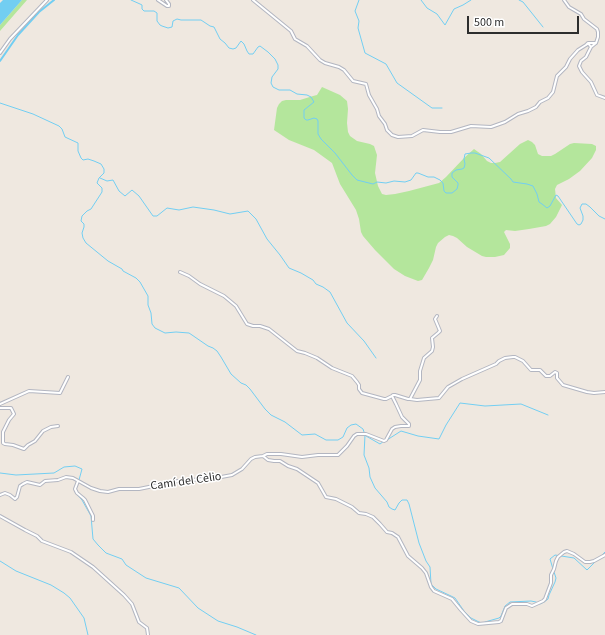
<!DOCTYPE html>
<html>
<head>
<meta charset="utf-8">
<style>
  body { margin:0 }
  #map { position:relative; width:605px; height:635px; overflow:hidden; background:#efe8e0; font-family:"Source Sans 3",sans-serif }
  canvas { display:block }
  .scale { position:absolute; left:467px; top:16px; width:112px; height:18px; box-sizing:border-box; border:2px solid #2d2d2d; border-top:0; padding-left:5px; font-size:12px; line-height:14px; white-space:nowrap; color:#2d2d2d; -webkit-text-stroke:3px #fff; paint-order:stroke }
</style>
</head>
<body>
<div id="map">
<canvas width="605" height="635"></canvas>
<div class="scale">500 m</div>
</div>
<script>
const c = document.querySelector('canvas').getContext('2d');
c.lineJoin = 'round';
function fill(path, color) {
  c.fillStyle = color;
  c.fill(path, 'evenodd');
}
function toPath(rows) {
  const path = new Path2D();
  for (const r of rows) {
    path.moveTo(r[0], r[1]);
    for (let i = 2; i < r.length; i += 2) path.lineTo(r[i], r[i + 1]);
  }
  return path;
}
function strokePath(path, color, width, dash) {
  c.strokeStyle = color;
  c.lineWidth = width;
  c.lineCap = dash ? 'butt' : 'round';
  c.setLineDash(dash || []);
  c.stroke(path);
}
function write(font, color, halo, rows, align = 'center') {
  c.font = font + ' "Source Sans 3",sans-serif';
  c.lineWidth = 3;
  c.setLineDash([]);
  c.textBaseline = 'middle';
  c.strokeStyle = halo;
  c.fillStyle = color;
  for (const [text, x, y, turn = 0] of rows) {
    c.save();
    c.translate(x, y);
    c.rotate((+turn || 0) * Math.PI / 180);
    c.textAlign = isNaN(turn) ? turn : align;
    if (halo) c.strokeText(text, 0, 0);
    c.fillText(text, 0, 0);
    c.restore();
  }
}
const green = toPath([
  [22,0,27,0,0,31,0,25],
  [322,87,340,95,347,101,348,109,347,123,348,132,350,136,357,141,370,144,374,146,377,155,375,173,378,186,382,194,386,195,395,194,409,191,439,183,446,177,464,158,474,149,481,154,487,161,491,163,495,163,500,162,520,144,528,140,532,142,535,145,538,154,542,156,551,156,555,154,570,144,574,143,592,144,596,146,596,150,592,158,580,171,569,179,557,185,555,189,556,198,562,205,556,217,550,224,546,226,529,229,515,231,506,230,504,232,510,244,510,248,504,255,495,257,486,257,482,256,467,247,457,238,453,236,449,235,445,237,438,243,436,247,433,260,429,268,422,280,418,281,405,276,394,269,375,250,363,236,361,232,359,219,356,210,340,184,332,163,314,150,289,140,274,130,277,108,279,104,282,101,286,100,300,100,313,96,317,95]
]);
const water = toPath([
  [3,0,22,0,0,25,0,3]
]);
const stream = toPath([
  [131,0,140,4,142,5,142,9,144,11,154,11,157,13,157,21,160,25,162,26,168,28,172,27,173,21,177,19,181,20,201,20,210,26,214,27,220,39,225,43,229,48,233,49,236,48,241,41,244,44,247,51,249,54,253,54,258,47,260,46,268,52,275,59,278,65,278,69,272,77,271,83,273,87,279,90,290,90,297,94,307,95,311,97,314,102,304,110,304,118,306,120,308,120,314,118,317,119,318,121,318,134,321,139,335,153,352,175,357,180,373,184,377,182,386,183,394,181,405,182,411,180,416,173,418,173,428,177,434,177,440,180,443,183,444,191,446,193,452,193,457,189,458,185,458,183,452,177,452,173,456,170,462,169,464,168,465,164,464,159,465,154,471,153,475,153,489,158,511,179,513,182,527,184,533,186,537,194,539,202,542,204,547,208,550,206,556,195,558,196,577,224,579,225,581,224,583,220,583,216,580,208,582,204,586,204,590,207,599,216,605,219],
  [359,0,355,11,359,21,358,28,365,53,386,64,397,83,432,108,442,108],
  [421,0,427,8,437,14,445,25,454,9,463,5,471,0],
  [519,0,523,2,543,27],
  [0,103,33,114,59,126,62,129,65,137,78,143,78,151,81,158,83,160,88,159,94,161,101,164,104,169,104,173,99,178,97,183,102,188,102,192,91,209,87,211,82,216,81,221,84,224,84,227,82,233,83,238,86,243,108,261,122,269,123,271,136,278,140,282,148,296,148,305,151,313,152,324,155,328,165,333,176,332,189,333,192,335,208,346,213,348,217,351,221,357,231,374,241,383,246,385,250,389,265,409,271,415,285,422,302,435,315,434,326,440,338,440,343,437,347,428,351,425,356,424,363,429,365,435,364,455,369,468,370,477,375,488,387,502,389,507,392,509,395,510,399,503,402,500,407,500,409,504,419,543,426,561,430,567,431,584,436,589,451,596,455,598,464,611,471,618,479,622,482,623],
  [100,178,107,181,113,180,119,191,125,196,132,190,139,196,153,216,157,216,167,208,179,210,193,207,214,210,230,214,248,211,256,219,267,239,280,255,289,268,301,273,313,280,316,284,323,287,330,292,347,323,364,341,376,358],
  [366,436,380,444,384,441],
  [387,440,401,431,418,436,439,439,446,425,460,403,485,406,521,404,548,415],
  [0,473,16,475,54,473,64,467,75,466,82,469,79,480],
  [75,490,75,492,82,500,91,516,93,539,98,545,106,553,122,559,126,565,146,578,179,588,198,608,218,621,237,627,256,635],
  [601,556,605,552],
  [0,561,16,571,51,585,64,593,70,598,84,618,88,635],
  [553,569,550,559,555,555,574,558,587,570,596,561],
  [485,622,499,618,501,616,505,606,510,602,531,601,536,602,540,604,544,602,548,599,549,595,555,582,556,578,554,572]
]);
const canal = toPath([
  [0,61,18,35,39,12,54,0]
]);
const minor = toPath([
  [158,0,167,6,169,6,169,4,166,0],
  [253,0,291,31,295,39,307,46,320,60,325,63,339,67,344,70,353,81,366,84,369,95,377,109,379,116,385,124,387,130,392,135,398,137,412,136,423,130,440,132,451,132,471,126,491,127,505,122,518,114,528,111,536,107,540,102,548,98,553,92,557,76,566,67,570,59,578,50,586,45,588,43,591,47],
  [564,0,569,7,581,14,584,19,597,29,598,32,598,37,596,43,591,47,586,57,581,61,579,66,582,72,591,82,597,95,605,98],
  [588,43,596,43],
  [0,53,10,39,47,0],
  [180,272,189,276,200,284,224,296,236,306,247,324,253,326,260,326,269,329,297,351,305,353,317,358,332,368,352,376,357,382,359,385,359,389,362,393,384,399,386,399,392,396],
  [410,399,417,400,439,398,448,387,462,379,496,364,499,361,505,358,513,357,515,357,523,361,531,370,540,370,546,376,550,376,555,372,557,373,557,378,563,385,587,392,594,393,605,392],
  [0,404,29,391,60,393,68,377],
  [0,408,11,408,14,414,9,420,3,432,3,443,5,444,13,445,24,449,28,445,35,441,43,431,51,427,58,426],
  [263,456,267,454,281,454,302,457,318,455,338,455,347,446,354,436,357,434,366,434,384,441,386,440,392,429,395,427,401,426,409,426,409,424,402,417,396,404,392,396,393,395,395,395,408,399,410,399,420,380,420,371,424,358,432,351,433,347,432,338,438,333,440,331,435,319,437,316],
  [78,481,75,489,77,493,83,498,85,500,93,516,93,520],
  [0,495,5,493,10,495,15,499,17,497,20,486,23,484,27,482,40,485,45,481,58,480,66,477,73,478,91,488,100,491,108,492,119,489,139,489,178,481,216,478,232,475,242,469,251,459,255,457,263,456,268,460,274,461,280,461,288,466,297,469,318,483,326,497,336,499,352,507,359,513,366,514,373,517,380,524,387,532,392,533,398,537,408,556,422,568,426,573,431,587,434,591,452,599,461,610,471,621,478,624,499,622,501,621,506,608,512,604,527,604,532,606,543,601,545,599,551,583,551,575,554,569,556,561,558,557,564,552,567,551,574,554,585,562,590,562,594,561,605,555],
  [0,516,25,530,37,536,42,541,71,552,93,567,124,595,132,604,139,622,147,628,148,635]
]);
const streetNames = [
  ["Camí del Cèlio",186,482,-8]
];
fill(green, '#b4e69c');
fill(water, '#72cef2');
strokePath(stream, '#72cef2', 1);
strokePath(canal, '#72cef2', 2);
strokePath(minor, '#b3b6c1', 4);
strokePath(minor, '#fff', 2);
write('12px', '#2d2d2d', '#fff', streetNames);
</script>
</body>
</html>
